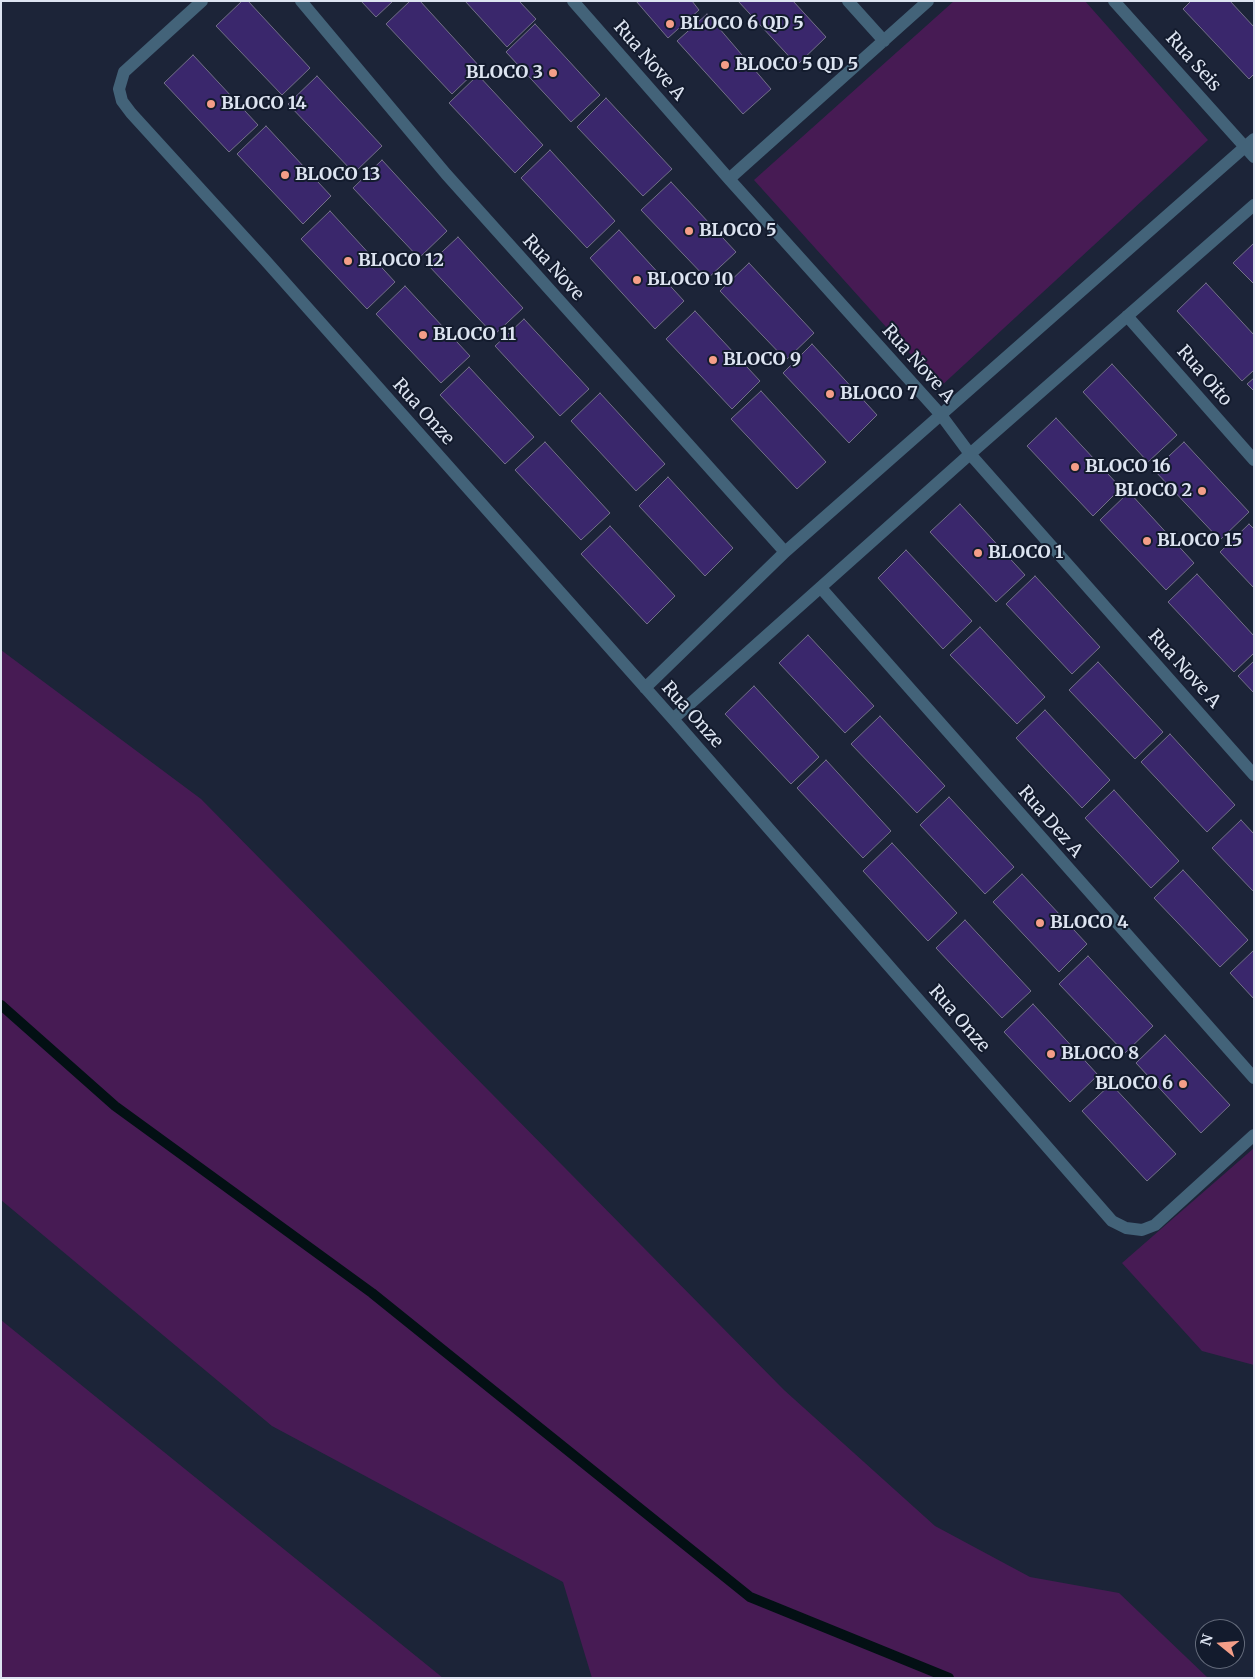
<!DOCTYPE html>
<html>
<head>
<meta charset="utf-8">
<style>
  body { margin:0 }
  #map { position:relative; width:1255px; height:1679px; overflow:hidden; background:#1c2438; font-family:Merriweather,serif }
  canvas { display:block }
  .frame { position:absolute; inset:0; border:2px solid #dde4f1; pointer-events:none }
  .north { position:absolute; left:1195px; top:1619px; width:50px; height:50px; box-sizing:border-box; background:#131b2d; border:1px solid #646b7b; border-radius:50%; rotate:287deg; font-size:14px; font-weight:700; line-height:20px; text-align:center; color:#dde4f1 }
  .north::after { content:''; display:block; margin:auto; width:18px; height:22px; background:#f49e88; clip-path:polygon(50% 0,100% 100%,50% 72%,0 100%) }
</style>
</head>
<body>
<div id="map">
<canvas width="1255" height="1679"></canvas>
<div class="frame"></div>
<div class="north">N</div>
</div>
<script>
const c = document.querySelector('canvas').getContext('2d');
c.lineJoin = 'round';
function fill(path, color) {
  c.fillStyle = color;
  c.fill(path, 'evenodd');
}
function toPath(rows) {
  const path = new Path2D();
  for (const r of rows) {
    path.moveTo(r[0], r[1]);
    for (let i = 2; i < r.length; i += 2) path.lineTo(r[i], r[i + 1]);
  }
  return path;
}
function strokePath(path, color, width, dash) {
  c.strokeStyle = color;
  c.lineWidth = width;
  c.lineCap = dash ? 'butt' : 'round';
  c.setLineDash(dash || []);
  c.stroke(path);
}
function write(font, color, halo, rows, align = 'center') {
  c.font = font + ' Merriweather,serif';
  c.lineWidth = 4;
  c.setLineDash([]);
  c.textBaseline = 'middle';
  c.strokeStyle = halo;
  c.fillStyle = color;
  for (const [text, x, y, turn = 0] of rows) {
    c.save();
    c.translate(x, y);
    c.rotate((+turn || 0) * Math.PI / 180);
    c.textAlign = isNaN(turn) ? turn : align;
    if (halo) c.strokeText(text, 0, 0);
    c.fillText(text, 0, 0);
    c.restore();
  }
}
const green = toPath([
  [954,1,1085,1,1208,140,940,387,754,180],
  [1,650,201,799,784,1390,935,1526,1030,1577,1119,1593,1208,1678,592,1678,563,1582,272,1426,1,1200],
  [1254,1148,1254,1365,1202,1351,1122,1263],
  [1,1320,443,1678,1,1678]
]);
const stream = toPath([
  [1,1005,115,1106,372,1293,750,1597,949,1678]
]);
const building = toPath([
  [242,1,248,1,310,68,282,95,216,26,242,1],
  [361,1,393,1,376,17,361,1],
  [410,1,420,1,480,67,452,94,386,24,410,1],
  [465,1,519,1,536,19,507,47,465,1],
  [636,1,692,1,699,10,668,38,636,1],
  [738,1,793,1,826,37,797,65,738,1],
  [1191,1,1230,1,1254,27,1254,74,1249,79,1183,9,1191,1],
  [707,14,771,89,743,114,677,41,707,14],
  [535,24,600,95,571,122,506,52,535,24],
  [193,55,258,125,229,152,164,83,193,55],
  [478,75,543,145,515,173,449,103,478,75],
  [317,76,382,146,354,173,288,104,317,76],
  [606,98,672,169,643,196,577,127,606,98],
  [266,126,331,196,303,224,237,154,266,126],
  [550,150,615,221,587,248,521,178,550,150],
  [382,160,447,231,419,258,353,188,382,160],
  [671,182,736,252,707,279,641,210,671,182],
  [330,211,395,282,367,309,301,239,330,211],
  [619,230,684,301,655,329,590,258,619,230],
  [458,237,523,308,494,335,428,265,458,237],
  [1254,243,1254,284,1233,263,1254,243],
  [749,263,814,333,786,360,720,291,749,263],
  [1206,283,1254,335,1254,370,1242,381,1177,311,1206,283],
  [405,286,470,356,441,383,376,314,405,286],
  [695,311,760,381,732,409,666,339,695,311],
  [524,319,589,389,560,416,495,346,524,319],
  [812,344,877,415,849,443,783,373,812,344],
  [1112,364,1177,435,1148,462,1083,392,1112,364],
  [469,367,534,437,505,464,440,395,469,367],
  [1254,378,1254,391,1247,384,1254,378],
  [761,391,826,462,797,489,731,419,761,391],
  [600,393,665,464,636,491,571,421,600,393],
  [1056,418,1121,488,1093,516,1027,446,1056,418],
  [545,442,610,513,581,540,515,470,545,442],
  [1184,442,1249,512,1220,540,1154,470,1184,442],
  [668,477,733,548,705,576,639,506,668,477],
  [1129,492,1194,563,1166,590,1100,520,1129,492],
  [960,504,1025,575,996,602,930,532,960,504],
  [1249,524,1254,529,1254,588,1220,552,1249,524],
  [610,526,675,596,647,624,581,554,610,526],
  [906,550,972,621,943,649,878,578,906,550],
  [1197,574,1254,636,1254,653,1234,672,1168,602,1197,574],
  [1035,576,1100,647,1072,674,1006,604,1035,576],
  [980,627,1045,697,1017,724,950,655,980,627],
  [808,635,874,706,845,733,779,663,808,635],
  [1254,661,1254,693,1238,676,1254,661],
  [1098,662,1163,732,1135,759,1069,690,1098,662],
  [754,686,819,757,791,784,725,714,754,686],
  [1045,710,1110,780,1082,808,1016,738,1045,710],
  [880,716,945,786,917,813,851,744,880,716],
  [1170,734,1235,805,1207,832,1141,762,1170,734],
  [826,760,891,831,863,858,797,788,826,760],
  [1114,790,1179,861,1151,888,1085,818,1114,790],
  [949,797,1014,867,985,894,920,825,949,797],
  [1241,820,1254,834,1254,892,1212,848,1241,820],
  [892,843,957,913,928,941,863,871,892,843],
  [1183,870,1248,940,1220,967,1154,898,1183,870],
  [1022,874,1087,944,1059,972,993,902,1022,874],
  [965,920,1031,991,1002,1018,936,948,965,920],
  [1254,950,1254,999,1230,973,1254,950],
  [1088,956,1153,1026,1125,1053,1059,984,1088,956],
  [1033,1004,1098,1075,1070,1102,1004,1032,1033,1004],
  [1165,1035,1230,1105,1201,1133,1136,1063,1165,1035],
  [1111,1084,1176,1154,1147,1181,1082,1111,1111,1084]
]);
const street = toPath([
  [202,1,124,72,119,89,122,101,131,113,265,260,673,719,1112,1221,1126,1228,1142,1230,1155,1225,1254,1135],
  [301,1,446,174,785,552],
  [573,1,729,179,941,415,970,454,1254,775],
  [848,1,884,41],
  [1114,1,1254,157],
  [729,179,928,1],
  [1127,316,1254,460],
  [821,588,1254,1078],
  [645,688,785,552,1254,139],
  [673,719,970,454,1254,205]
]);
const markers = [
  [670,24,5,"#f49e88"],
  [725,65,5,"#f49e88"],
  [553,73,5,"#f49e88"],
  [211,104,5,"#f49e88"],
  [285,175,5,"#f49e88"],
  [689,231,5,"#f49e88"],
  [348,261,5,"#f49e88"],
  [637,280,5,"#f49e88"],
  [423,335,5,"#f49e88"],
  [713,360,5,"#f49e88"],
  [830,394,5,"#f49e88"],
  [1075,467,5,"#f49e88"],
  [1202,491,5,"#f49e88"],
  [1147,541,5,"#f49e88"],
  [978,553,5,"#f49e88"],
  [1040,923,5,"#f49e88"],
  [1051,1054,5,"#f49e88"],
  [1183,1084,5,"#f49e88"]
];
const poiNames = [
  ["BLOCO 6 QD 5",680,24],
  ["BLOCO 5 QD 5",735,65],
  ["BLOCO 3",543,73,"right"],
  ["BLOCO 14",221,104],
  ["BLOCO 13",295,175],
  ["BLOCO 5",699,231],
  ["BLOCO 12",358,261],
  ["BLOCO 10",647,280],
  ["BLOCO 11",433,335],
  ["BLOCO 9",723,360],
  ["BLOCO 7",840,394],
  ["BLOCO 16",1085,467],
  ["BLOCO 2",1192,491,"right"],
  ["BLOCO 15",1157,541],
  ["BLOCO 1",988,553],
  ["BLOCO 4",1050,923],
  ["BLOCO 8",1061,1054],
  ["BLOCO 6",1173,1084,"right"]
];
const streetNames = [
  ["Rua Nove A",649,61,49],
  ["Rua Seis",1193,62,48],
  ["Rua Nove",553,268,48],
  ["Rua Nove A",918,364,48],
  ["Rua Oito",1204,376,49],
  ["Rua Onze",423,412,48],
  ["Rua Nove A",1184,669,48],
  ["Rua Onze",692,715,48],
  ["Rua Dez A",1050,822,49],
  ["Rua Onze",959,1019,49]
];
fill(green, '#471b54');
strokePath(stream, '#031014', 10);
fill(building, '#3a276c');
strokePath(building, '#737088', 1);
strokePath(street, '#436379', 12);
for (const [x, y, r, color] of markers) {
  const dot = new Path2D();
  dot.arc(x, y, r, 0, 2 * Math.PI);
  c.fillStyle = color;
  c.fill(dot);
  strokePath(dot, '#131b2d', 2);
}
write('bold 18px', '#dde4f1', '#131b2d', poiNames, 'left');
write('18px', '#dde4f1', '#131b2d', streetNames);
</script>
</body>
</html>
